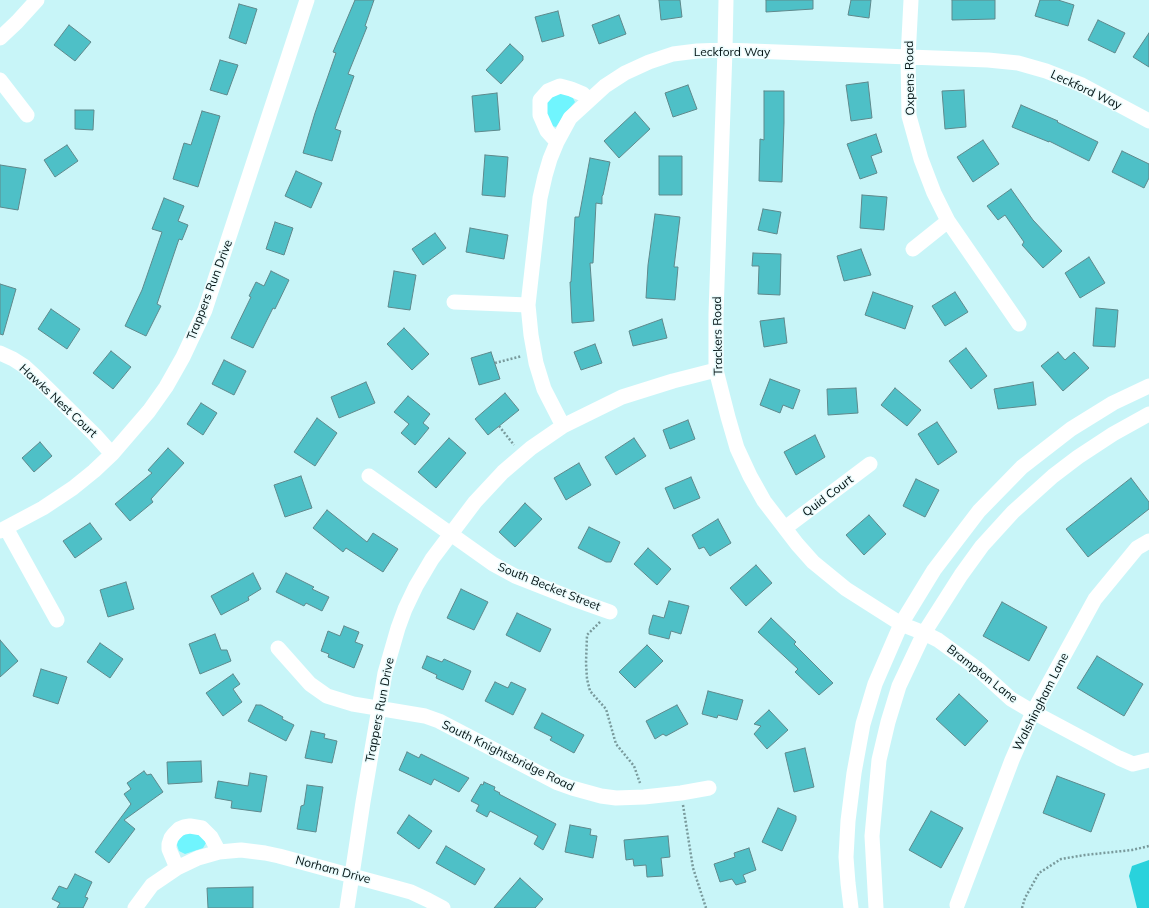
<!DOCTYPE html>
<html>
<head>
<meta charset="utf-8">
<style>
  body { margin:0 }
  canvas { display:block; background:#c8f5f8 }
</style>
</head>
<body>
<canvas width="1149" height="908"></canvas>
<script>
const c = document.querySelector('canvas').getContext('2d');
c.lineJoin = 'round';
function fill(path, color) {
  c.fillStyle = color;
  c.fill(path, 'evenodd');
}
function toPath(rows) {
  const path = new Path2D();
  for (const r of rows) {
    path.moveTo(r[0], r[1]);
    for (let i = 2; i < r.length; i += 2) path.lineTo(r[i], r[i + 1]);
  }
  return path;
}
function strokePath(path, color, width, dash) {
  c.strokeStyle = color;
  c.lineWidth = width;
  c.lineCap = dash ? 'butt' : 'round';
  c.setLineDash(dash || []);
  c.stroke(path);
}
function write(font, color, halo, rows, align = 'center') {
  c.font = font + ' Mulish,sans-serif';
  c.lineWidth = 3;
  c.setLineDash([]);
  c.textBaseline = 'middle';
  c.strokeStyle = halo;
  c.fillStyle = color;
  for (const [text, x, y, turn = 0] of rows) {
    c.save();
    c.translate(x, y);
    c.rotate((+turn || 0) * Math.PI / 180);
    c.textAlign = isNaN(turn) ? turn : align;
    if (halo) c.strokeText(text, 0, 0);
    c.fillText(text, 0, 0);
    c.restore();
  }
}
const green = toPath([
  [562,92,572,96,575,102,564,115,556,127,549,125,545,118,547,100],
  [188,831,200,833,206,843,203,848,185,854,179,851,177,845,178,840]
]);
const water = toPath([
  [1149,860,1149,908,1137,908,1129,876,1132,866]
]);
const building = toPath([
  [355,0,374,0,365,26,367,27,348,74,354,76,335,129,341,131,332,161,303,153,315,113,336,53,333,52,355,0],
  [659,0,680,0,682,17,661,20,659,0],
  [766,0,813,0,813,9,766,12,766,0],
  [851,0,871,0,869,18,848,15,851,0],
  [952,0,995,0,995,19,952,20,952,0],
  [1040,0,1058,0,1074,5,1068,26,1035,16,1040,0],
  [239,4,257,9,246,44,229,38,239,4],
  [558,11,564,36,542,42,535,17,558,11],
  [619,15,626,34,599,44,592,25,619,15],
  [1098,20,1125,33,1115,53,1088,40,1098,20],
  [69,25,91,42,75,61,54,45,69,25],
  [1149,33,1149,67,1133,57,1149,33],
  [510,44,523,56,523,60,501,84,486,70,510,44],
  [220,60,238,65,227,95,210,90,220,60],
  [868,82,872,118,851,121,846,85,868,82],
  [688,85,697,109,673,117,665,93,688,85],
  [964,90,966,127,945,129,942,91,964,90],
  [764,91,784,91,784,123,782,182,759,181,760,139,764,140,764,91],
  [497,93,500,130,475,132,472,96,497,93],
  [1021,105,1058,121,1057,122,1098,142,1089,161,1049,141,1049,142,1012,127,1021,105],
  [75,110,94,110,93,130,75,129,75,110],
  [202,111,220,116,198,187,173,179,184,143,191,145,202,111],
  [635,112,650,129,619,158,604,141,635,112],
  [876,134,882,152,871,156,877,173,860,179,847,144,876,134],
  [983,140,999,164,973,182,957,157,983,140],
  [67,145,78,161,55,177,44,160,67,145],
  [1122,151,1149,164,1149,178,1144,188,1112,172,1122,151],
  [485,155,508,157,505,197,482,195,485,155],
  [659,156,682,156,682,195,659,195,659,156],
  [590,158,610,162,603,195,602,196,602,204,596,203,593,263,590,263,594,321,572,323,570,282,571,282,575,217,579,217,590,158],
  [0,165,26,169,18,210,0,207,0,165],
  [296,171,322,183,311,208,285,196,296,171],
  [1011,189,1033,220,1062,251,1043,268,1022,245,1024,242,1005,215,998,220,987,206,1011,189],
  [862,195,887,197,884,230,860,228,862,195],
  [164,198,184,206,178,221,188,225,182,240,179,239,157,304,161,306,146,336,125,326,142,290,162,232,152,229,164,198],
  [763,209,781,212,777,234,758,230,763,209],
  [655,214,680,217,674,267,678,267,675,300,646,298,648,265,655,214],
  [275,222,293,228,284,255,266,249,275,222],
  [470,228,508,235,504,259,466,252,470,228],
  [435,233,446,248,423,265,412,249,435,233],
  [861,249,871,275,844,281,837,256,861,249],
  [753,253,781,254,780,295,758,294,759,266,752,266,753,253],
  [1089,257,1105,283,1080,298,1065,273,1089,257],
  [271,271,289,280,275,309,273,308,253,348,231,338,251,297,249,296,256,282,264,286,271,271],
  [394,271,416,275,410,310,388,307,394,271],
  [0,284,16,289,3,335,0,334,0,284],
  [873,292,913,306,905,329,865,315,873,292],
  [955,292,968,312,945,326,932,306,955,292],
  [1096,308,1118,310,1115,347,1093,346,1096,308],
  [51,309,80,329,67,349,38,329,51,309],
  [784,318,787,343,764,347,760,321,784,318],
  [662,319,667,338,633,346,629,331,662,319],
  [404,328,429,354,412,370,387,344,404,328],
  [595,344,602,363,581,370,574,352,595,344],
  [966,348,987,376,971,389,949,361,966,348],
  [111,351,131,367,113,389,93,373,111,351],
  [491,352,500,379,479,385,471,358,491,352],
  [1058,352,1065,360,1074,352,1089,368,1063,391,1041,366,1058,352],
  [224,360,246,371,234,395,212,384,224,360],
  [770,379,800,390,793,409,783,405,780,413,760,405,770,379],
  [366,382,375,403,339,418,331,397,366,382],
  [1033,382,1036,405,998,409,994,389,1033,382],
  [856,388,858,413,828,415,827,389,856,388],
  [895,388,921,410,907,426,881,405,895,388],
  [505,393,519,410,488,435,475,419,505,393],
  [408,396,430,414,423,423,429,428,415,445,401,433,409,424,394,412,408,396],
  [201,403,217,413,203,435,187,424,201,403],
  [317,418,337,433,315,466,294,452,317,418],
  [688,420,695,439,670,449,663,430,688,420],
  [937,422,957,452,938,465,918,434,937,422],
  [815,435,825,457,796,475,784,452,815,435],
  [449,438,466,453,436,488,418,472,449,438],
  [634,438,646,456,616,475,605,457,634,438],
  [40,442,52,456,34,472,22,458,40,442],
  [168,448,184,463,151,499,153,502,130,521,115,504,152,473,148,470,168,448],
  [579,463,591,485,566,500,554,478,579,463],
  [301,476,312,508,285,517,274,485,301,476],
  [691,477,700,498,674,509,665,488,691,477],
  [1131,478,1149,502,1149,509,1088,557,1066,529,1131,478],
  [916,479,939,490,925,517,903,506,916,479],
  [525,503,542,519,515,547,499,532,525,503],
  [327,510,367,542,373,533,398,549,383,572,346,548,343,552,313,528,327,510],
  [869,515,886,534,864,555,846,535,869,515],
  [718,519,731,543,710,556,704,547,699,549,692,535,718,519],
  [90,523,102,539,75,558,63,541,90,523],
  [589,527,620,542,611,562,606,562,578,548,589,527],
  [648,548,671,569,657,585,634,564,648,548],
  [756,565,772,583,746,606,730,588,756,565],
  [253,573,261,589,248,597,249,600,221,615,211,596,253,573],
  [286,573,314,587,312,589,329,597,322,611,306,603,304,606,276,592,286,573],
  [126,582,134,609,108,617,100,590,126,582],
  [461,589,488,602,474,630,447,618,461,589],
  [669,601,689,606,681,634,671,631,669,639,649,634,649,629,653,615,664,618,669,601],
  [1002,602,1047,627,1029,661,983,636,1002,602],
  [517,613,551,629,540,652,506,635,517,613],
  [771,618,796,642,794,644,833,683,819,695,795,672,798,669,758,632,771,618],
  [344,626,359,632,355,642,363,645,354,668,328,657,329,654,321,651,328,631,340,636,344,626],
  [215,634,221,650,227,650,231,661,200,674,189,644,215,634],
  [0,640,18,661,0,677,0,640],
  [100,643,123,659,110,678,87,662,100,643],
  [647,645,663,661,635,688,619,672,647,645],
  [427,656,442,662,444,659,471,671,463,690,436,678,437,675,422,668,427,656],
  [1097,656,1143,684,1124,716,1077,688,1097,656],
  [41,669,67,677,58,704,33,696,41,669],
  [233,674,240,684,233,689,242,702,223,716,206,693,233,674],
  [495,682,508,688,511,682,526,689,513,715,485,701,495,682],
  [708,691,743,700,737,720,718,715,717,718,702,714,708,691],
  [959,694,988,721,965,746,936,719,959,694],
  [256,705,261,705,283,717,282,719,294,725,286,741,248,721,256,705],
  [677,705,688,724,666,736,663,734,655,739,646,721,677,705],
  [769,710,788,730,767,749,754,734,761,726,754,724,769,710],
  [542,713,584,735,574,753,550,740,552,737,534,728,542,713],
  [311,731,325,734,324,738,337,741,332,763,305,758,311,731],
  [805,748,814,787,794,792,785,753,805,748],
  [407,752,419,758,421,754,469,778,459,792,434,779,431,785,399,770,407,752],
  [201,761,202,782,168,784,167,762,201,761],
  [144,771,147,775,151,774,163,792,124,820,135,829,109,863,95,852,131,804,124,794,131,789,127,783,144,771],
  [250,773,267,776,261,812,231,808,232,801,215,798,218,781,248,786,250,773],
  [1057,776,1105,794,1091,832,1043,813,1057,776],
  [484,782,495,787,494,790,500,793,499,794,556,824,543,850,534,844,538,836,490,811,487,817,476,811,479,805,471,801,481,784,483,785,484,782],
  [307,785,323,787,316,832,297,829,301,806,304,805,307,785],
  [778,808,796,816,796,820,782,851,762,842,778,808],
  [931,811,963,828,941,868,909,850,931,811],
  [409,815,432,831,419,849,397,833,409,815],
  [570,825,591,829,590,835,597,836,593,858,565,852,570,825],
  [668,836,670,857,661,858,663,876,647,877,646,865,634,866,633,859,626,860,624,840,668,836],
  [446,846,485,869,475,885,436,863,446,846],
  [749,848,756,870,743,875,746,882,736,885,732,879,720,882,714,864,735,857,734,853,749,848],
  [75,874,92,882,85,897,88,898,83,908,57,908,60,903,52,899,59,886,67,889,75,874],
  [520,878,543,899,535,908,494,908,520,878],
  [253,887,253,908,208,908,207,888,253,887]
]);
const path = toPath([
  [495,363,522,356],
  [499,426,514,445],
  [600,622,587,635,586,663,587,679,590,691,606,709,616,744,634,766,640,783],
  [683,805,693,868,706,908],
  [1022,908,1025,898,1039,873,1061,859,1085,855,1132,850,1149,846]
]);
const minor = toPath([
  [726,0,725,50,716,314,716,370,728,417,737,448,750,476,764,501,797,544,813,562,846,589,901,624,924,633,938,640,979,670,1011,699,1033,712,1119,758,1133,764,1149,760],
  [911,0,908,58,909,116,921,159,934,193,948,221,1019,324],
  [0,38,17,22,37,0],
  [0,80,27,115],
  [557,142,547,131,540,115,540,100,548,91,560,86,571,89,583,94,589,100],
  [913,249,948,221],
  [454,302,528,305],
  [0,353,13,359,24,366,35,376,95,435,112,454],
  [563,426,544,389,536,363,531,335,528,305,540,198,545,176,550,159,557,142,570,118,605,86,625,73,649,62,673,54,697,51,725,50,988,60,1018,63,1046,71,1082,85,1149,121],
  [369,476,493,564,515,576,576,600,610,612],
  [6,528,57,620],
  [785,528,870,464],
  [0,531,43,508,73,488,94,471,112,454,149,411,166,387,183,357,205,310,307,0],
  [278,648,310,684,327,696,353,704,425,716,439,721,558,783,572,788,601,796,616,798,644,797,681,793,709,788],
  [177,868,169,849,169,844,171,838,174,834,179,829,184,827,190,826,202,828,211,837,219,852],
  [957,905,1012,760,1033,712,1095,599,1137,548,1149,541],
  [135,908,152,885,177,868,198,858,219,852,241,850,265,853,279,856,393,887,411,892,428,900,443,908],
  [347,908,363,802,385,673,398,628,405,609,416,586,432,559,475,502,503,472,531,448,563,426,622,397,673,381,716,370],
  [851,908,848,883,846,857,848,821,854,773,863,724,875,684,901,624,934,570,979,511,1022,467,1071,429,1113,403,1149,386],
  [876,908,872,836,879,760,888,722,899,686,924,633,961,575,982,546,1013,512,1053,476,1078,457,1113,434,1149,414]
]);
const streetNames = [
  ["Leckford Way",732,52],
  ["Oxpens Road",910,78,-91],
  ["Leckford Way",1086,90,25],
  ["Trappers Run Drive",210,290,-69],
  ["Trackers Road",718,336,-91],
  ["Hawks Nest Court",58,401,43],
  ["Quid Court",828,496,-37],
  ["South Becket Street",549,587,22],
  ["Brampton Lane",982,674,38],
  ["Walshingham Lane",1041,702,-63],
  ["Trappers Run Drive",380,710,-79],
  ["South Knightsbridge Road",508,756,26],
  ["Norham Drive",333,870,15]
];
fill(green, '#70f5fe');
fill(water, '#29d2dc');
fill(building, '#4ec0c7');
strokePath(building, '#5f898c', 1);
strokePath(path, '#799a9c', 2.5, [2, 2]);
strokePath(minor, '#fff', 15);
write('12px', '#021112', '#ebfcfd', streetNames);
</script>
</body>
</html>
